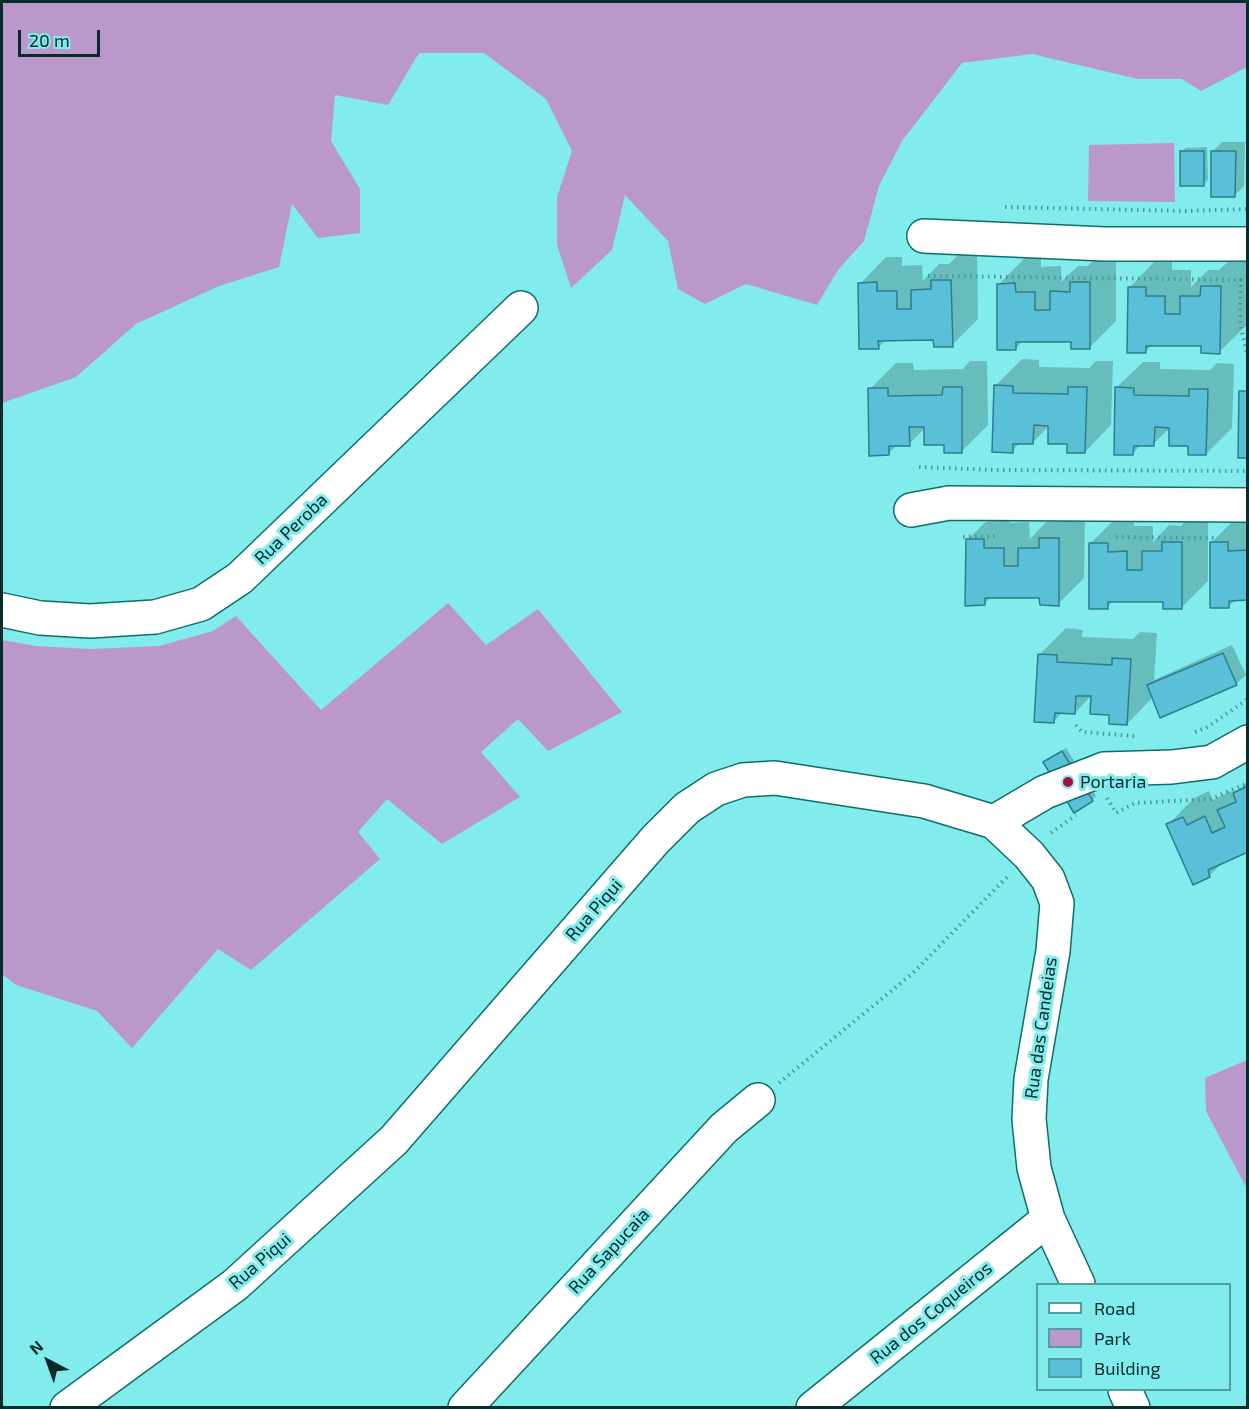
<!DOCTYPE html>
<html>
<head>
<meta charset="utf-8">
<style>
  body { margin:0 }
  #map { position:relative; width:1249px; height:1409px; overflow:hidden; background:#81eceb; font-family:"Exo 2",sans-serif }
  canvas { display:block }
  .frame { position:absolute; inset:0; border:3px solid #082c2c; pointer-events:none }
  .legend { position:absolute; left:1036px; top:1283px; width:195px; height:108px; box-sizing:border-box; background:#81eceb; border:2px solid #519f9f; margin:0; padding:8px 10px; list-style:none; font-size:18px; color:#082c2c }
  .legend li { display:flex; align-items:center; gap:12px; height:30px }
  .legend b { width:30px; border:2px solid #519f9f }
  .north { position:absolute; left:18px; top:1331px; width:60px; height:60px; -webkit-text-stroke:4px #81eceb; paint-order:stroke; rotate:319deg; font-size:16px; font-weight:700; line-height:24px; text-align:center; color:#082c2c }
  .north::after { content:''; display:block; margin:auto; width:21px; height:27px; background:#082c2c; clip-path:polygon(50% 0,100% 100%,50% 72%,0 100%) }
  .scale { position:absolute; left:18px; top:30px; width:82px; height:27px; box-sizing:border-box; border:3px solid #082c2c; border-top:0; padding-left:8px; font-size:18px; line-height:21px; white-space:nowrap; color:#082c2c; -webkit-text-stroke:4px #81eceb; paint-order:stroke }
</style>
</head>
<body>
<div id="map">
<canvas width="1249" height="1409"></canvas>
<div class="frame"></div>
<ul class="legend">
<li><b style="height:8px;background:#fff"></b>Road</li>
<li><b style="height:16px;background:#bb98cb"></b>Park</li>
<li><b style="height:16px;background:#5ac0d7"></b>Building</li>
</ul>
<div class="north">N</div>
<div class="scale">20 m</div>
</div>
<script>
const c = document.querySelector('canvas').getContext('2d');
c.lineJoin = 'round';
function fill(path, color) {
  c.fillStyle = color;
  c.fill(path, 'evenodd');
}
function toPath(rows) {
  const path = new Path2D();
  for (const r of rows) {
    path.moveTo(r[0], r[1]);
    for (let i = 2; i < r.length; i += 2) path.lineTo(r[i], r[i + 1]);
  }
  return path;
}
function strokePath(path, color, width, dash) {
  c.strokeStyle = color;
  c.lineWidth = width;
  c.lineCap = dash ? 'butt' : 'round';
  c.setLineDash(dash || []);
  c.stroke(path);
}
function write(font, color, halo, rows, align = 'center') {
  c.font = font + ' "Exo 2",sans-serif';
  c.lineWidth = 6;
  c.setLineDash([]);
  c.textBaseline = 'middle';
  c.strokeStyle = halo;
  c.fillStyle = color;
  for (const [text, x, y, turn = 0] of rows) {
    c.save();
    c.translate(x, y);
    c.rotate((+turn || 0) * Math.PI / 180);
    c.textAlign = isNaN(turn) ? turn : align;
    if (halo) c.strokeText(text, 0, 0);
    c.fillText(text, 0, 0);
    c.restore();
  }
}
const green = toPath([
  [5,2,1247,2,1247,67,1201,91,1182,79,1138,79,1032,54,962,63,902,141,879,186,864,241,838,270,817,305,746,284,705,304,678,289,668,241,625,195,612,250,571,288,557,245,557,197,572,151,546,99,484,53,419,53,388,105,335,95,331,141,360,189,360,233,318,238,292,204,279,267,219,286,136,324,76,377,2,403,2,6],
  [1174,143,1175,202,1088,201,1089,145],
  [448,603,486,645,538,609,622,712,548,751,518,719,481,752,520,797,442,844,387,799,358,832,380,859,251,970,218,949,132,1048,97,1011,16,985,2,974,2,640,36,646,90,649,159,646,213,631,236,616,321,710],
  [1247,1060,1247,1189,1206,1111,1205,1078]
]);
const shadow = toPath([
  [1222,142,1245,142,1244,186,1234,196,1213,151],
  [1207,147,1208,180,1203,184,1181,152,1186,148],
  [959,254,977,254,978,319,952,345,935,339,886,340,878,348,860,284,886,257,902,257,902,266,922,265,923,281,939,264,949,264],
  [1098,256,1116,256,1116,321,1090,347,1073,341,1023,341,1016,348,999,284,1025,258,1041,258,1041,267,1061,266,1061,282,1078,266,1088,266],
  [1155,261,1172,261,1172,270,1191,270,1191,287,1208,270,1219,270,1229,261,1247,261,1246,326,1219,352,1202,345,1153,344,1145,352,1129,288],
  [1022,359,1039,360,1039,367,1089,368,1096,361,1113,361,1111,425,1085,452,1069,442,1050,425,1033,442,1021,442,1012,451,995,386],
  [970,361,987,361,988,425,962,451,926,427,909,444,898,444,888,454,870,389,896,363,913,363,914,370,963,369],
  [1143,362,1160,362,1160,369,1210,370,1217,363,1234,364,1232,428,1206,454,1170,428,1153,444,1142,444,1133,453,1116,388],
  [1067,512,1085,512,1084,578,1058,604,1041,597,991,597,984,604,967,540,994,514,1010,513,1010,523,1029,522,1030,539,1046,522,1057,522],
  [1190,516,1208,516,1208,581,1182,607,1165,600,1114,600,1107,607,1091,543,1117,517,1133,517,1134,526,1153,526,1153,542,1169,525,1181,526],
  [1238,516,1248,516,1248,599,1236,599,1229,606,1211,543],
  [1066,628,1083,630,1082,637,1133,639,1140,632,1157,633,1154,680,1232,645,1246,675,1236,684,1153,697,1127,724,1111,714,1092,695,1075,713,1063,712,1054,721,1039,655],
  [1066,748,1096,796,1092,800,1045,762],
  [1248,781,1248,851,1224,861,1210,875,1194,883,1168,825,1194,798,1209,791,1213,800,1231,791,1233,795]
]);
const building = toPath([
  [1180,151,1204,151,1204,186,1180,186,1180,151],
  [1211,151,1236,151,1235,197,1211,197,1211,151],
  [931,280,951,280,953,347,934,347,933,340,878,341,879,349,859,349,858,283,877,282,877,291,897,291,897,309,911,309,911,290,931,289,931,280],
  [1070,282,1090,282,1090,349,1071,349,1071,342,1016,342,1016,350,997,350,997,284,1015,283,1016,292,1035,292,1035,310,1050,310,1050,291,1070,292,1070,282],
  [1201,286,1221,286,1220,354,1201,353,1201,346,1146,346,1146,353,1127,353,1128,287,1146,287,1146,296,1165,296,1165,314,1180,314,1180,296,1200,296,1201,286],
  [994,385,1013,386,1013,393,1068,394,1068,387,1087,387,1085,453,1067,453,1067,444,1048,444,1048,426,1034,425,1033,444,1013,444,1013,453,992,452,994,385],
  [943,387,962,387,962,453,944,453,944,445,924,445,924,427,909,427,910,446,889,446,889,455,869,456,868,388,888,388,888,396,942,395,943,387],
  [1115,387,1134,388,1134,395,1189,396,1189,389,1208,389,1206,455,1188,455,1188,446,1169,446,1169,428,1155,427,1154,446,1134,446,1133,455,1114,455,1115,387],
  [1239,391,1248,391,1248,458,1238,458,1239,391],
  [1039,538,1059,538,1059,606,1040,605,1039,598,985,598,985,605,965,606,966,539,984,539,984,548,1004,548,1004,566,1018,566,1018,548,1039,548,1039,538],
  [1162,542,1182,542,1182,609,1163,609,1163,602,1108,602,1108,609,1089,609,1089,543,1108,543,1108,552,1127,551,1127,570,1142,570,1142,551,1162,551,1162,542],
  [1210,542,1228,542,1228,551,1248,550,1248,600,1229,601,1229,608,1210,608,1210,542],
  [1223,653,1237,685,1160,718,1147,685,1223,653],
  [1038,654,1057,655,1057,662,1112,665,1112,658,1131,659,1127,725,1109,724,1109,715,1090,714,1091,696,1076,696,1075,714,1055,713,1054,723,1034,722,1038,654],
  [1062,751,1093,801,1074,813,1043,762,1062,751],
  [1248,786,1248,852,1208,870,1210,877,1193,885,1166,824,1183,817,1187,825,1205,816,1212,833,1225,827,1217,810,1236,802,1233,793,1248,786]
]);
const path = toPath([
  [1005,207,1185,211,1248,209],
  [928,276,1248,280],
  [1241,279,1240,324,1248,357],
  [919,467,996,470,1248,471],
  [963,537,995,536],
  [1116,537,1217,538],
  [1076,725,1082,732,1135,736],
  [1195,732,1206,728,1248,699],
  [1107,798,1116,813,1135,803,1211,799,1248,783],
  [1051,833,1076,815],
  [779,1083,912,974,1009,875]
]);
const minor = toPath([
  [924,236,1105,244,1248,244],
  [911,510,949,503,1248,505],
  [2,610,40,618,90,621,155,617,201,604,240,578,521,308],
  [994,822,1045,792,1104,769,1172,767,1212,762,1248,742],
  [1125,1390,1133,1408],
  [67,1408,235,1285,394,1140,655,840,687,808,716,789,743,780,775,778,924,801,994,822,1029,855,1048,879,1057,903,1053,951,1031,1079,1029,1119,1034,1168,1048,1219,1078,1284],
  [465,1408,724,1128,758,1100],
  [813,1408,1048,1219]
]);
const markers = [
  [1068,782,6,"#a81039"]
];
const streetNames = [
  ["Rua Peroba",291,529,-44],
  ["Rua Piqui",594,910,-49],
  ["Rua das Candeias",1041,1028,-82],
  ["Rua Sapucaia",609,1251,-47],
  ["Rua Piqui",260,1261,-41],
  ["Rua dos Coqueiros",931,1313,-39]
];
const poiNames = [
  ["Portaria",1080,782]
];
fill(green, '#bb98cb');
fill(shadow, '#0003');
fill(building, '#5ac0d7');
strokePath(building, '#2e7d8e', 1.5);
strokePath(minor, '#0e6d6d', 36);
strokePath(path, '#4c9897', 4, [1.5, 4.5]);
strokePath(minor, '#fff', 33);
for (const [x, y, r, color] of markers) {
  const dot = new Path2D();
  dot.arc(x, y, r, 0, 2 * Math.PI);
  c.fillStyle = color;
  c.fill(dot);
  strokePath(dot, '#81eceb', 2);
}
write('18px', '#082c2c', '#81eceb', streetNames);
write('18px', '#082c2c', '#81eceb', poiNames, 'left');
</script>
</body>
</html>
